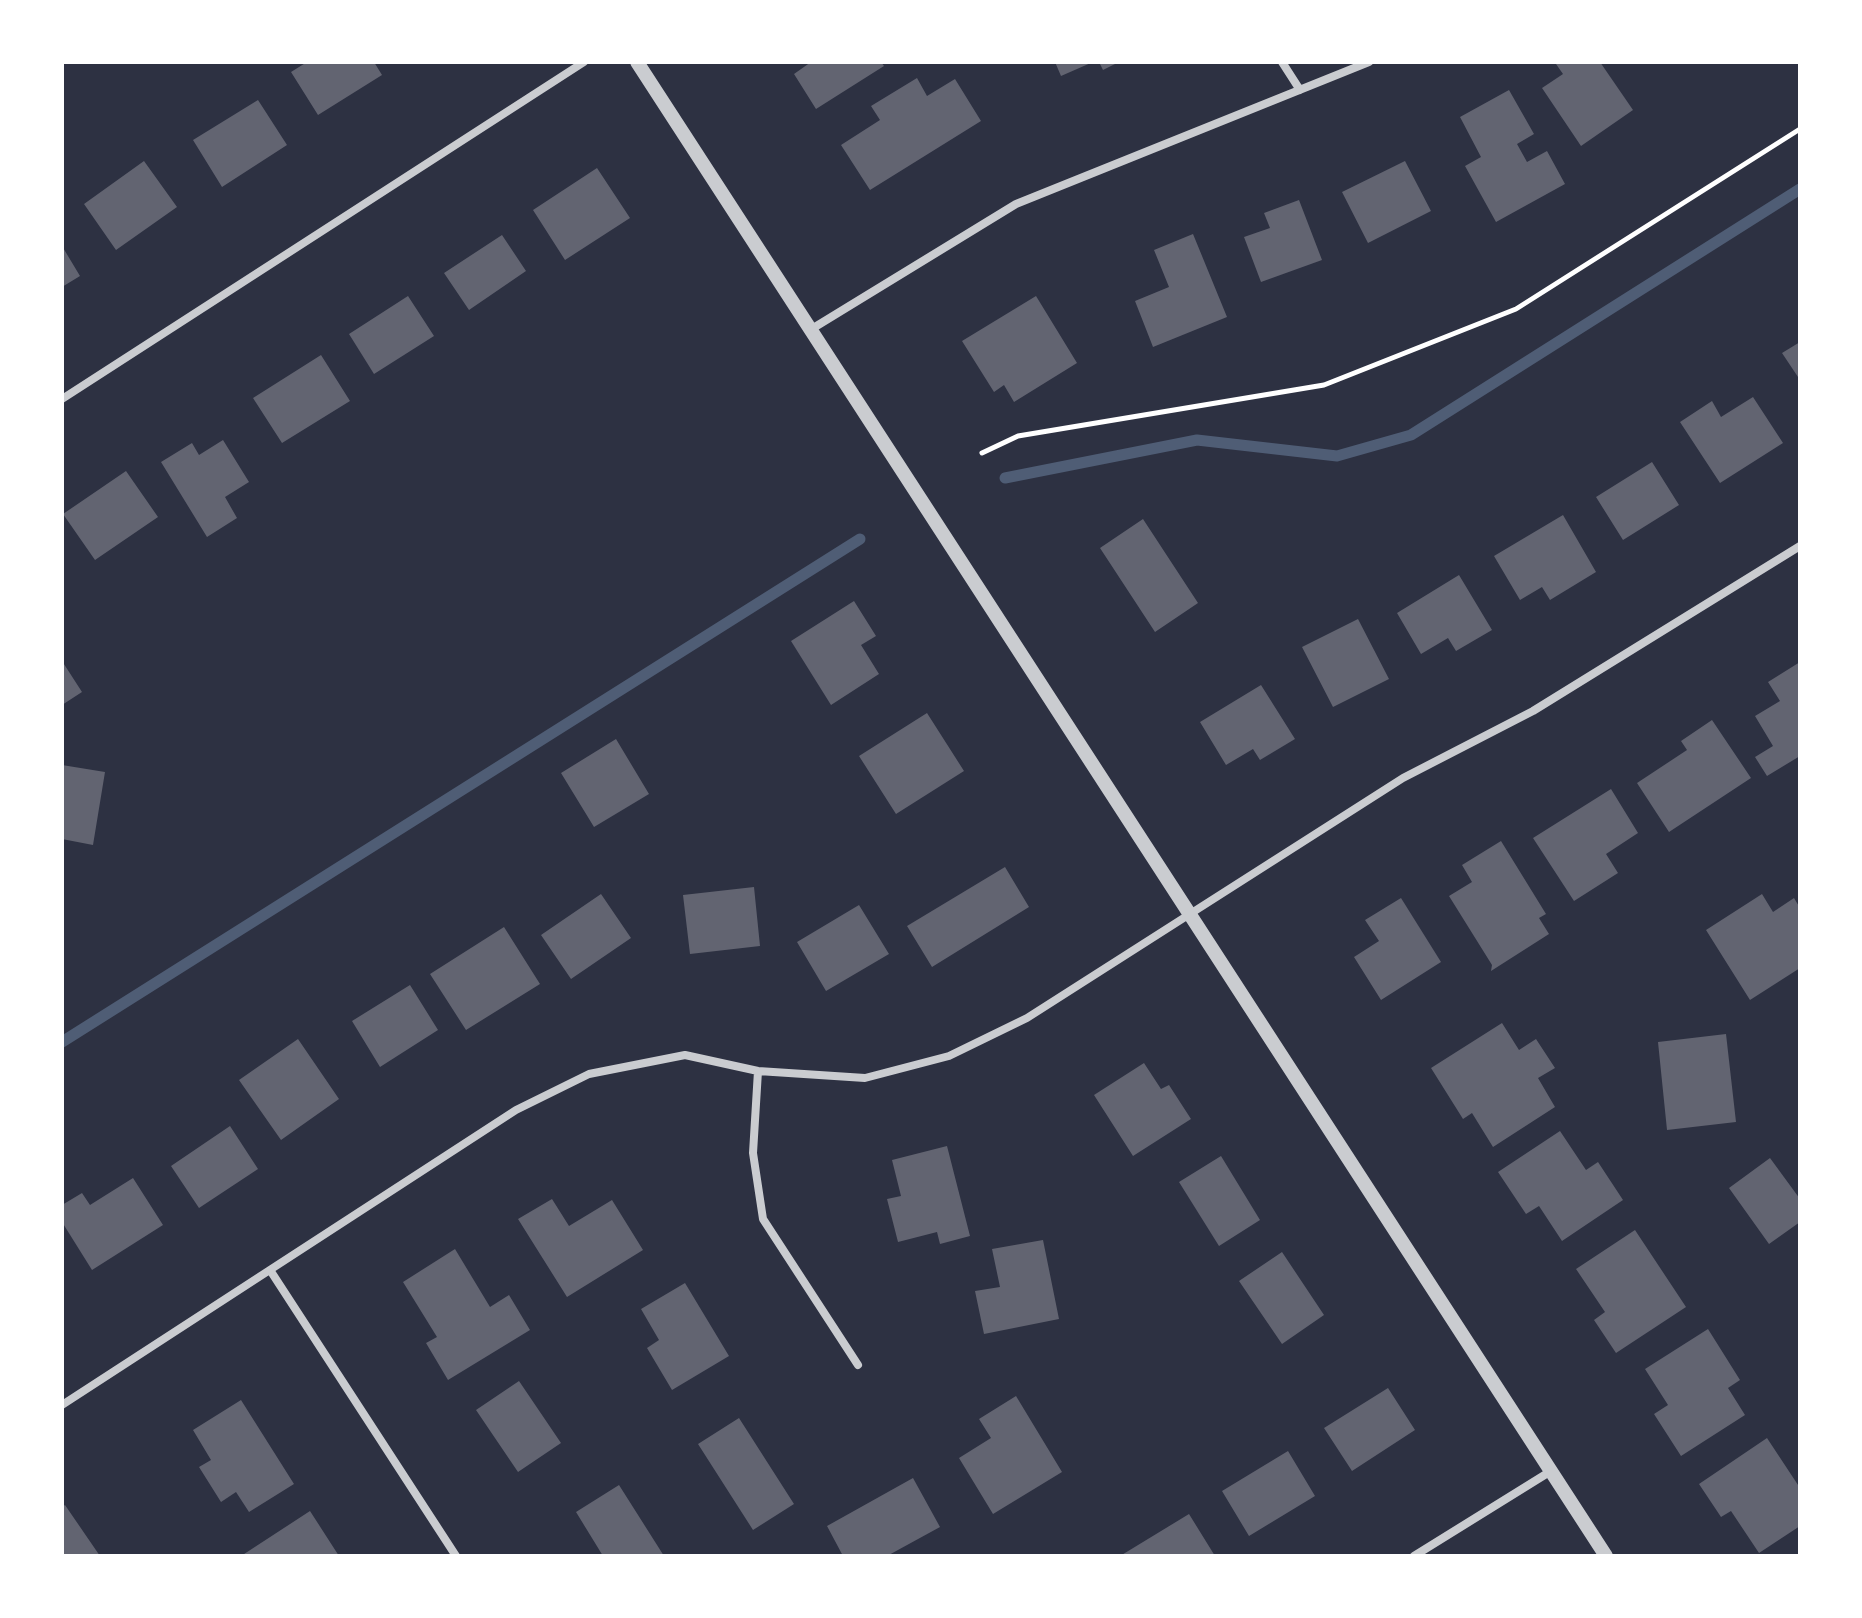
<!DOCTYPE html>
<html>
<head>
<meta charset="utf-8">
<style>
  body { margin:0 }
  #map { position:relative; width:1862px; height:1618px; overflow:hidden; background:#2d3142; font-family:"Alegreya Sans",sans-serif }
  canvas { display:block }
  .frame { position:absolute; inset:0; border:64px solid #fff; pointer-events:none }
</style>
</head>
<body>
<div id="map">
<canvas width="1862" height="1618"></canvas>
<div class="frame"></div>
</div>
<script>
const c = document.querySelector('canvas').getContext('2d');
c.lineJoin = 'round';
function toPath(rows) {
  const path = new Path2D();
  for (const r of rows) {
    path.moveTo(r[0], r[1]);
    for (let i = 2; i < r.length; i += 2) path.lineTo(r[i], r[i + 1]);
  }
  return path;
}
function strokePath(path, color, width, dash) {
  c.strokeStyle = color;
  c.lineWidth = width;
  c.lineCap = dash ? 'butt' : 'round';
  c.setLineDash(dash || []);
  c.stroke(path);
}
function fill(path, color) {
  c.fillStyle = color;
  c.fill(path, 'evenodd');
}
const stream = toPath([
  [1005,478,1197,440,1337,456,1411,435,1800,189],
  [62,1042,860,539]
]);
const building = toPath([
  [307,62,374,62,382,75,318,115,291,72],
  [811,62,881,62,884,66,816,109,794,74],
  [1055,62,1093,62,1061,76],
  [1099,62,1119,62,1103,70],
  [1558,62,1600,62,1633,110,1581,146,1542,88,1563,74,1556,64],
  [917,78,927,96,955,79,981,121,870,190,841,145,880,120,871,106],
  [1509,90,1534,134,1517,144,1527,162,1547,151,1565,184,1496,222,1465,166,1481,157,1460,117],
  [258,100,287,145,222,187,193,140],
  [144,161,177,207,116,250,84,204],
  [1405,161,1431,211,1368,243,1342,192],
  [597,168,630,218,565,260,533,210],
  [1299,200,1322,260,1261,282,1244,237,1270,228,1264,213],
  [1193,234,1227,317,1153,347,1135,301,1169,287,1154,250],
  [502,235,526,271,469,310,444,273],
  [62,246,80,276,62,287],
  [408,296,434,336,374,374,349,334],
  [1036,296,1077,363,1014,402,1004,385,994,392,962,341],
  [1800,342,1800,380,1782,353],
  [321,355,350,401,282,443,253,398],
  [1753,397,1783,443,1720,483,1680,422,1712,401,1721,417],
  [223,440,249,482,225,497,237,518,207,537,161,462,192,443,199,455],
  [1652,462,1679,505,1623,540,1596,497],
  [126,471,158,517,95,560,63,514],
  [1563,515,1596,572,1550,600,1542,587,1520,600,1494,556],
  [1143,519,1198,603,1155,632,1100,548],
  [1459,575,1492,630,1456,651,1448,638,1421,654,1397,613],
  [854,601,876,636,861,645,879,674,831,705,791,641],
  [1358,619,1389,679,1333,707,1302,647],
  [62,661,82,692,62,705],
  [1800,662,1800,756,1767,776,1755,757,1773,746,1755,716,1780,701,1768,682],
  [1261,685,1295,739,1260,760,1253,749,1226,765,1200,722],
  [927,713,964,771,896,814,859,756],
  [1712,720,1751,778,1669,832,1637,783,1687,750,1681,741],
  [616,739,649,794,594,827,561,773],
  [62,765,105,772,93,845,62,839],
  [1611,789,1638,833,1606,854,1618,873,1574,901,1533,838],
  [1501,841,1546,914,1539,918,1549,934,1491,971,1492,965,1449,896,1472,882,1462,865],
  [1005,867,1029,907,932,967,907,926],
  [754,887,760,946,690,954,683,895],
  [601,894,631,938,571,979,541,935],
  [1762,894,1773,912,1794,898,1800,908,1800,968,1750,1000,1706,930],
  [1401,898,1441,962,1381,1000,1354,957,1379,941,1365,920],
  [859,905,889,954,826,991,797,942],
  [504,927,540,984,466,1030,430,974],
  [410,985,438,1030,380,1067,352,1021],
  [1502,1023,1519,1050,1536,1039,1555,1068,1538,1078,1555,1107,1493,1147,1472,1113,1463,1119,1431,1068],
  [1726,1034,1736,1122,1667,1130,1658,1042],
  [298,1039,339,1099,281,1140,239,1080],
  [1144,1063,1161,1089,1169,1085,1191,1119,1133,1156,1094,1095],
  [230,1126,258,1169,199,1208,171,1166],
  [1560,1131,1586,1170,1598,1162,1623,1200,1562,1241,1539,1206,1526,1214,1498,1172],
  [947,1146,970,1236,940,1244,937,1232,898,1242,887,1199,901,1196,892,1160],
  [1221,1156,1260,1220,1219,1246,1179,1182],
  [1770,1158,1800,1199,1800,1222,1769,1244,1729,1188],
  [133,1178,163,1225,92,1270,62,1222,62,1205,82,1193,90,1205],
  [552,1199,569,1226,612,1200,643,1250,567,1297,518,1219],
  [1635,1230,1686,1307,1616,1353,1594,1320,1605,1312,1576,1269],
  [1043,1240,1059,1319,984,1334,975,1291,1000,1287,992,1249],
  [455,1249,490,1307,509,1295,530,1330,448,1380,426,1343,437,1337,403,1282],
  [1282,1252,1324,1315,1282,1344,1239,1281],
  [685,1283,729,1356,672,1390,647,1348,659,1340,641,1309],
  [1708,1329,1740,1380,1728,1388,1745,1415,1681,1456,1654,1414,1668,1405,1645,1369],
  [519,1381,561,1443,518,1472,476,1410],
  [1388,1388,1415,1430,1352,1471,1324,1428],
  [1016,1396,1062,1472,993,1514,959,1458,991,1438,979,1419],
  [241,1400,294,1484,249,1512,236,1492,221,1502,199,1467,211,1460,193,1430],
  [739,1418,794,1504,753,1530,698,1444],
  [1767,1438,1800,1488,1800,1526,1759,1553,1731,1511,1721,1517,1699,1484],
  [1288,1451,1315,1496,1249,1536,1222,1491],
  [913,1478,940,1527,887,1556,843,1556,827,1526],
  [619,1485,664,1556,603,1556,576,1512],
  [65,1505,100,1556,62,1556,62,1507],
  [310,1511,339,1556,241,1556],
  [1189,1514,1215,1556,1120,1556]
]);
const path = toPath([
  [982,453,1018,436,1324,385,1516,309,1800,129]
]);
const minor = toPath([
  [1282,62,1300,90],
  [810,330,1016,204,1369,62],
  [62,399,584,62],
  [758,1071,753,1153,763,1219,858,1365],
  [270,1270,456,1556],
  [62,1405,516,1110,589,1074,685,1055,758,1071,865,1078,949,1056,1027,1018,1403,778,1533,711,1800,546],
  [1414,1556,1551,1471]
]);
const tertiary = toPath([
  [637,62,1606,1556]
]);
strokePath(stream, '#4f5d75', 11);
fill(building, '#626471');
strokePath(path, '#fff', 5);
strokePath(minor, '#caccd0', 8);
strokePath(tertiary, '#caccd0', 14);
</script>
</body>
</html>
